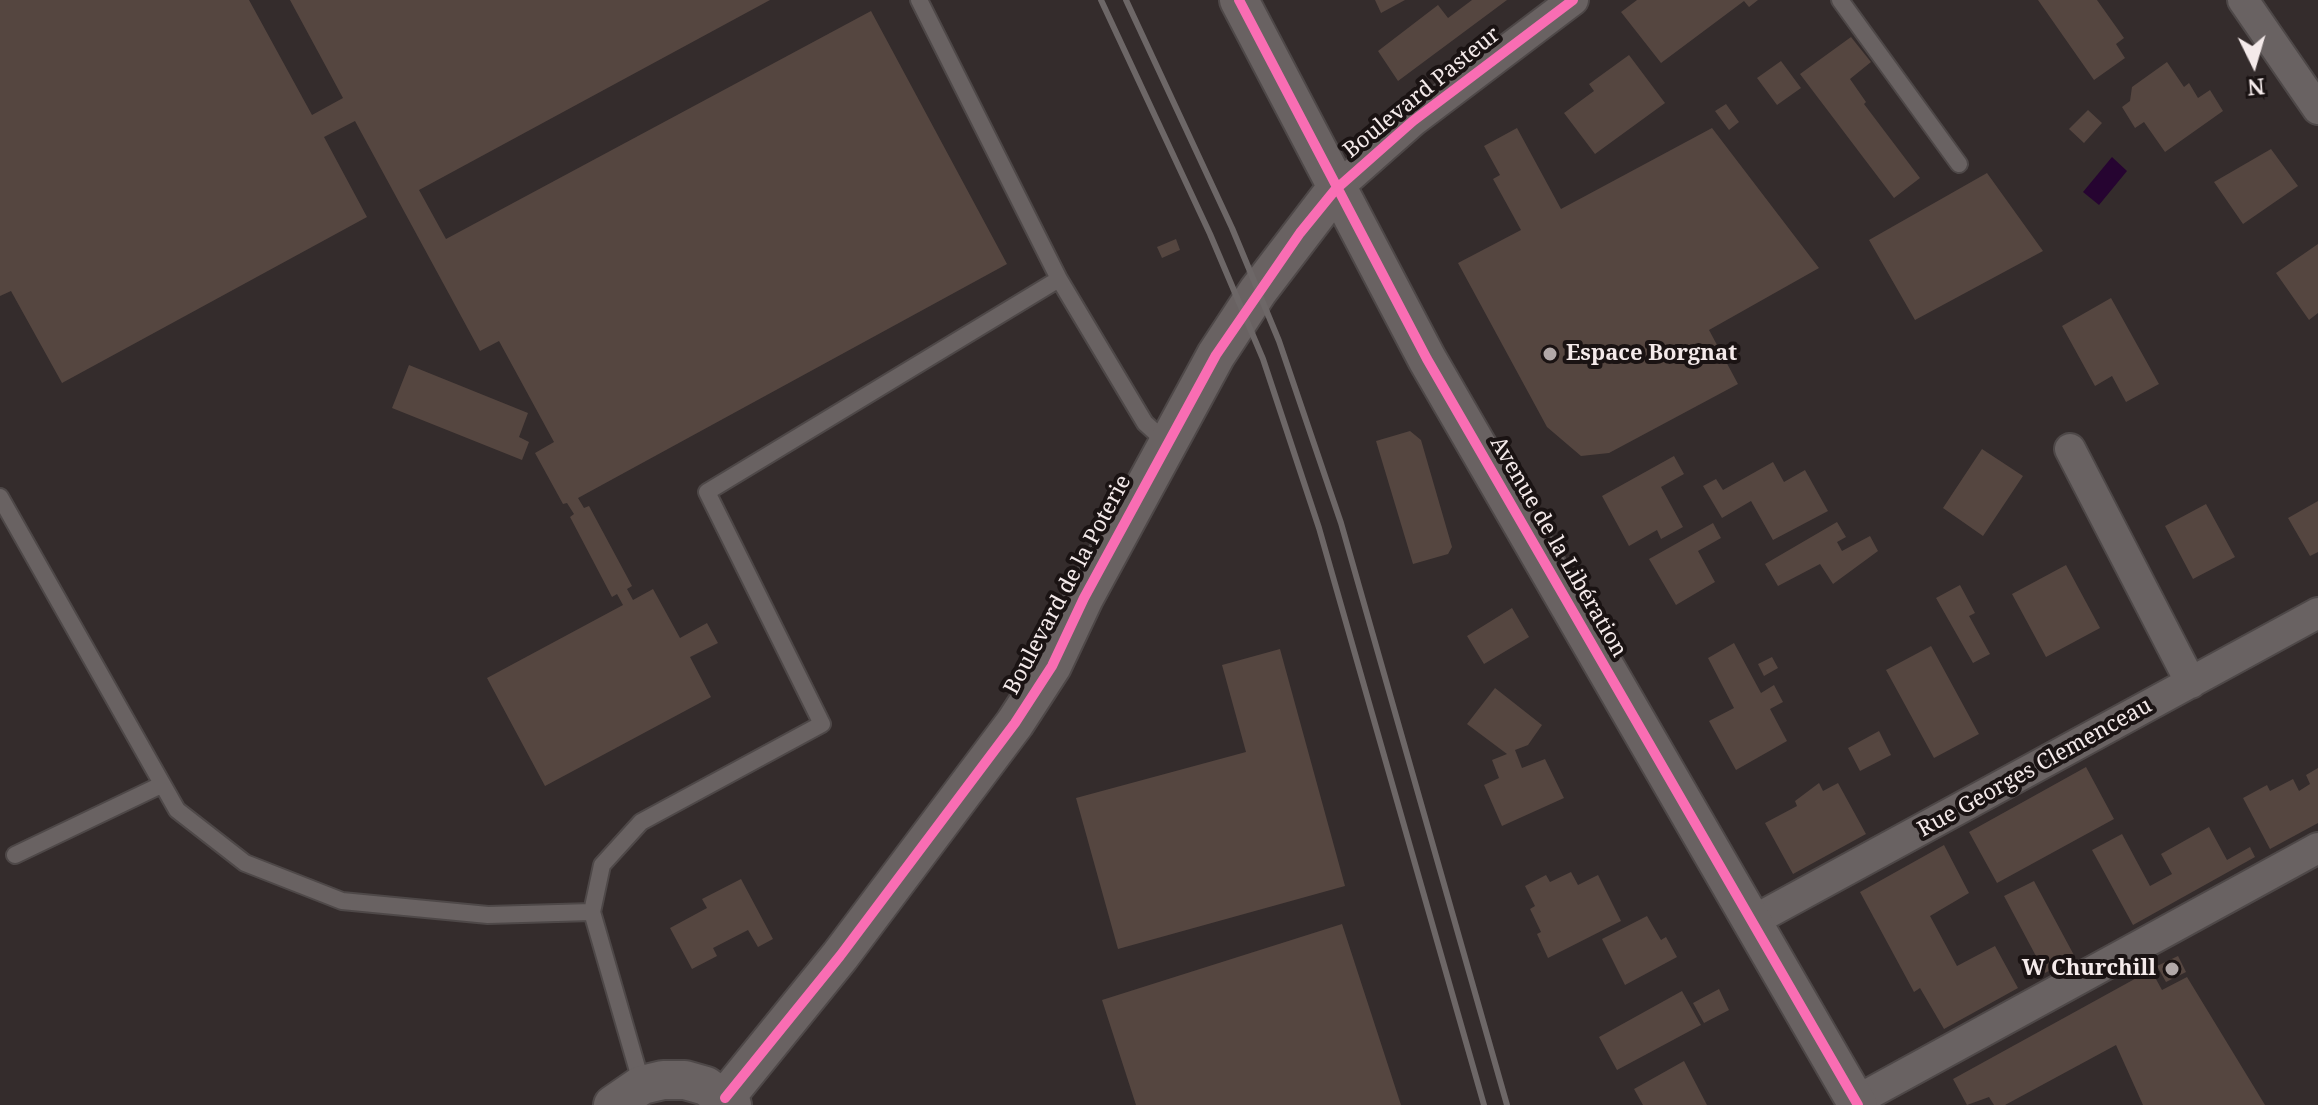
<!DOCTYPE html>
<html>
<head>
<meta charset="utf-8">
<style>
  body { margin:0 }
  #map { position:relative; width:2318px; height:1105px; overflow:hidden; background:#342c2c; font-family:"Noto Serif",serif }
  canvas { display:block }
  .north { position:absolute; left:2214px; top:24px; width:80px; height:80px; -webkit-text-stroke:6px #1a1313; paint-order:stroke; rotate:175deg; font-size:22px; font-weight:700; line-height:32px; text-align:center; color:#f4eaea }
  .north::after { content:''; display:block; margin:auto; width:28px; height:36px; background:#f4eaea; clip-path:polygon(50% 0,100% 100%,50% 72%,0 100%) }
</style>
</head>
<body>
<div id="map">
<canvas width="2318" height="1105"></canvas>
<div class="north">N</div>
</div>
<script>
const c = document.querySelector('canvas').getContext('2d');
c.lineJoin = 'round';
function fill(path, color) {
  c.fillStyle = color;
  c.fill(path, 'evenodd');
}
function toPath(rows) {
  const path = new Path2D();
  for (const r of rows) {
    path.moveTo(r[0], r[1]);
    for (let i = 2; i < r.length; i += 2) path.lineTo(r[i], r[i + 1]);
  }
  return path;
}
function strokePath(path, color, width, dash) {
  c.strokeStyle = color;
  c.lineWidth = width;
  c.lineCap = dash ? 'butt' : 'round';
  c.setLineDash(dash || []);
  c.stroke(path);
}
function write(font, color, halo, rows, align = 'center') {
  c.font = font + ' "Noto Serif",serif';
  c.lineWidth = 8;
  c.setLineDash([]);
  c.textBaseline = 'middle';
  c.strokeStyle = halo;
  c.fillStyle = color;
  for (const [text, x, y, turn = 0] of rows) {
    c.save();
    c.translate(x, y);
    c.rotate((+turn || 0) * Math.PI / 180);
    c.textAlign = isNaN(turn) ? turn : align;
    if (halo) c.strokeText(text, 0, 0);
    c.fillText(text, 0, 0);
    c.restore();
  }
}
const water = toPath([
  [2112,157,2127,171,2099,205,2083,192]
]);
const building = toPath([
  [0,0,249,0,312,115,343,98,290,0,770,0,419,190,446,239,871,11,1007,264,578,498,584,508,589,506,632,586,627,589,633,600,653,589,680,638,707,623,718,643,690,657,711,697,545,786,487,678,623,605,617,594,612,597,570,517,574,514,567,503,563,504,535,453,554,442,499,341,480,351,355,121,324,137,367,217,62,383,11,291,0,296],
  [1375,0,1405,0,1381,13],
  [1472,0,1507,0,1398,81,1378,51,1438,5,1448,18],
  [1637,0,1758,0,1749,7,1744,1,1661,63,1621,12],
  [2038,0,2097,0,2124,38,2116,44,2125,58,2094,80],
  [1851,37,1871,62,1850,79,1866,102,1864,104,1920,178,1894,198,1800,74],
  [1629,55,1665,103,1595,154,1564,113,1594,91,1589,84],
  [1781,61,1801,88,1777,105,1757,78],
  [2167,62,2184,87,2189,83,2198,98,2210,90,2223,111,2165,152,2144,122,2135,128,2122,107,2130,101,2132,87],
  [1726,104,1739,122,1729,130,1715,111],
  [2088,110,2102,123,2084,143,2069,129],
  [1517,128,1561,209,1712,128,1819,268,1709,330,1738,384,1609,453,1581,456,1547,427,1458,263,1521,230,1493,179,1500,175,1484,146],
  [2271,149,2298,186,2243,224,2214,182],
  [1987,173,2043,251,1915,320,1869,240],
  [1176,239,1180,250,1162,258,1157,247],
  [2318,244,2318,313,2309,320,2276,273],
  [2111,298,2159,384,2126,402,2112,376,2095,386,2062,326],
  [409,365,528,413,519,437,529,442,522,460,392,408],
  [1410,431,1421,440,1452,547,1448,554,1413,564,1376,441],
  [1982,449,2023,476,1983,536,1943,508],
  [1674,456,1684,474,1661,487,1683,527,1661,539,1657,530,1629,546,1602,496],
  [1773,462,1784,482,1805,470,1828,511,1773,540,1751,501,1722,518,1703,486,1716,479,1723,490],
  [2318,501,2318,552,2310,556,2288,518],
  [2206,504,2235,557,2193,579,2165,526],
  [1837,522,1846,537,1837,542,1842,551,1870,536,1878,551,1833,584,1820,564,1778,586,1765,564],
  [1713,523,1721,538,1698,551,1715,582,1676,605,1649,559],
  [2066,565,2100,628,2046,657,2012,594],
  [1960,585,1975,613,1969,616,1990,654,1973,663,1936,598],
  [1512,608,1529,637,1484,664,1467,636],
  [1734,643,1761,693,1774,685,1783,702,1770,709,1787,741,1736,770,1709,721,1734,708,1708,658],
  [1931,646,1979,734,1934,758,1886,670],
  [1280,649,1345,886,1118,949,1076,798,1246,752,1222,665],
  [1772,657,1778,668,1764,676,1758,664],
  [1495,688,1542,725,1528,745,1515,750,1522,768,1545,759,1564,798,1502,826,1484,785,1499,778,1492,760,1507,754,1467,724],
  [1879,731,1891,755,1860,771,1848,748],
  [2086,767,2114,819,1997,883,1969,832],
  [2318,768,2318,823,2270,849,2243,798,2267,785,2270,791,2293,779,2299,791,2310,784,2306,775],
  [1819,783,1823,791,1838,783,1866,834,1793,874,1765,823,1797,806,1795,801],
  [2209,827,2227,860,2250,847,2255,857,2133,925,2092,850,2122,834,2150,886,2172,874,2161,854],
  [1944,845,1969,893,1930,916,1957,966,1995,946,2018,988,1944,1029,1920,988,1914,992,1860,892],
  [1571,872,1578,885,1598,875,1621,921,1548,958,1537,934,1541,932,1530,909,1535,906,1525,886,1546,875,1550,882],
  [741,879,773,939,758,947,748,930,713,948,717,956,692,969,670,928,707,908,702,899],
  [2034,881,2075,957,2045,973,2004,896],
  [1647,916,1661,940,1666,937,1677,957,1625,985,1602,939],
  [1342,924,1401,1105,1136,1105,1102,1000],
  [2178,956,2186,972,2166,982,2157,966],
  [2151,970,2162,990,2187,977,2265,1105,2143,1105,2116,1045,2005,1105,1994,1105,1989,1097,1967,1105,1953,1079],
  [1719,989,1729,1010,1704,1023,1693,1003],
  [1682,991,1701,1025,1617,1070,1599,1037],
  [1684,1061,1707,1105,1643,1105,1634,1089]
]);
const service = toPath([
  [919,0,1059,279],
  [1840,0,1959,164],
  [0,497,177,810,245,863,342,901,488,915,592,912],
  [15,855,161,785],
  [642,1085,592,912,602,865,641,822,822,724,707,492,1059,279,1145,423,1167,443]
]);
const minor = toPath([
  [2243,0,2318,109],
  [1335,190,1413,121,1573,0],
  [2070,449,2191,683],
  [1751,922,2318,613],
  [1856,1101,2318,848]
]);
const tertiary = toPath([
  [1239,0,1427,359,1858,1105],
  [725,1098,840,956,1015,723,1052,666,1084,598,1216,355,1258,291,1335,190],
  [613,1105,642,1085,663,1080,685,1080,706,1086,732,1105]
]);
const rail = toPath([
  [1101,0,1210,234,1263,359,1319,528,1484,1105],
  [1126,0,1232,228,1279,341,1341,523,1507,1105]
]);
const cycleway = toPath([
  [1239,0,1427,359,1858,1105],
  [725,1098,840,956,1015,723,1052,666,1084,598,1216,355,1300,233,1335,190,1413,121,1573,0]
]);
const markers = [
  [1550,354,8,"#b1a8a8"],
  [2172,969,8,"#b1a8a8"]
];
const streetNames = [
  ["Boulevard Pasteur",1422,93,-39],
  ["Avenue de la Libération",1558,547,60],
  ["Boulevard de la Poterie",1068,585,-62],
  ["Rue Georges Clemenceau",2035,768,-29]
];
const poiNames = [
  ["Espace Borgnat",1566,354],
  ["W Churchill",2156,969,"right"]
];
fill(water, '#260431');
fill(building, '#554640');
strokePath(service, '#4e4848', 20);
strokePath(minor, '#4e4848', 34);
strokePath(tertiary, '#4e4848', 42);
strokePath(service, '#696262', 16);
strokePath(minor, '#696262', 30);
strokePath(tertiary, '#696262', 38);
strokePath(rail, '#6d6767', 6);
strokePath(cycleway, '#f96db3', 10);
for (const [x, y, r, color] of markers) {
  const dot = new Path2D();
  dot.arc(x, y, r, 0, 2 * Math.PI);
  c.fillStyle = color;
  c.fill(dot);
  strokePath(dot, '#1a1313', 3);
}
write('22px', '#f4eaea', '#1a1313', streetNames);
write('bold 22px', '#f4eaea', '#1a1313', poiNames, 'left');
</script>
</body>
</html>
